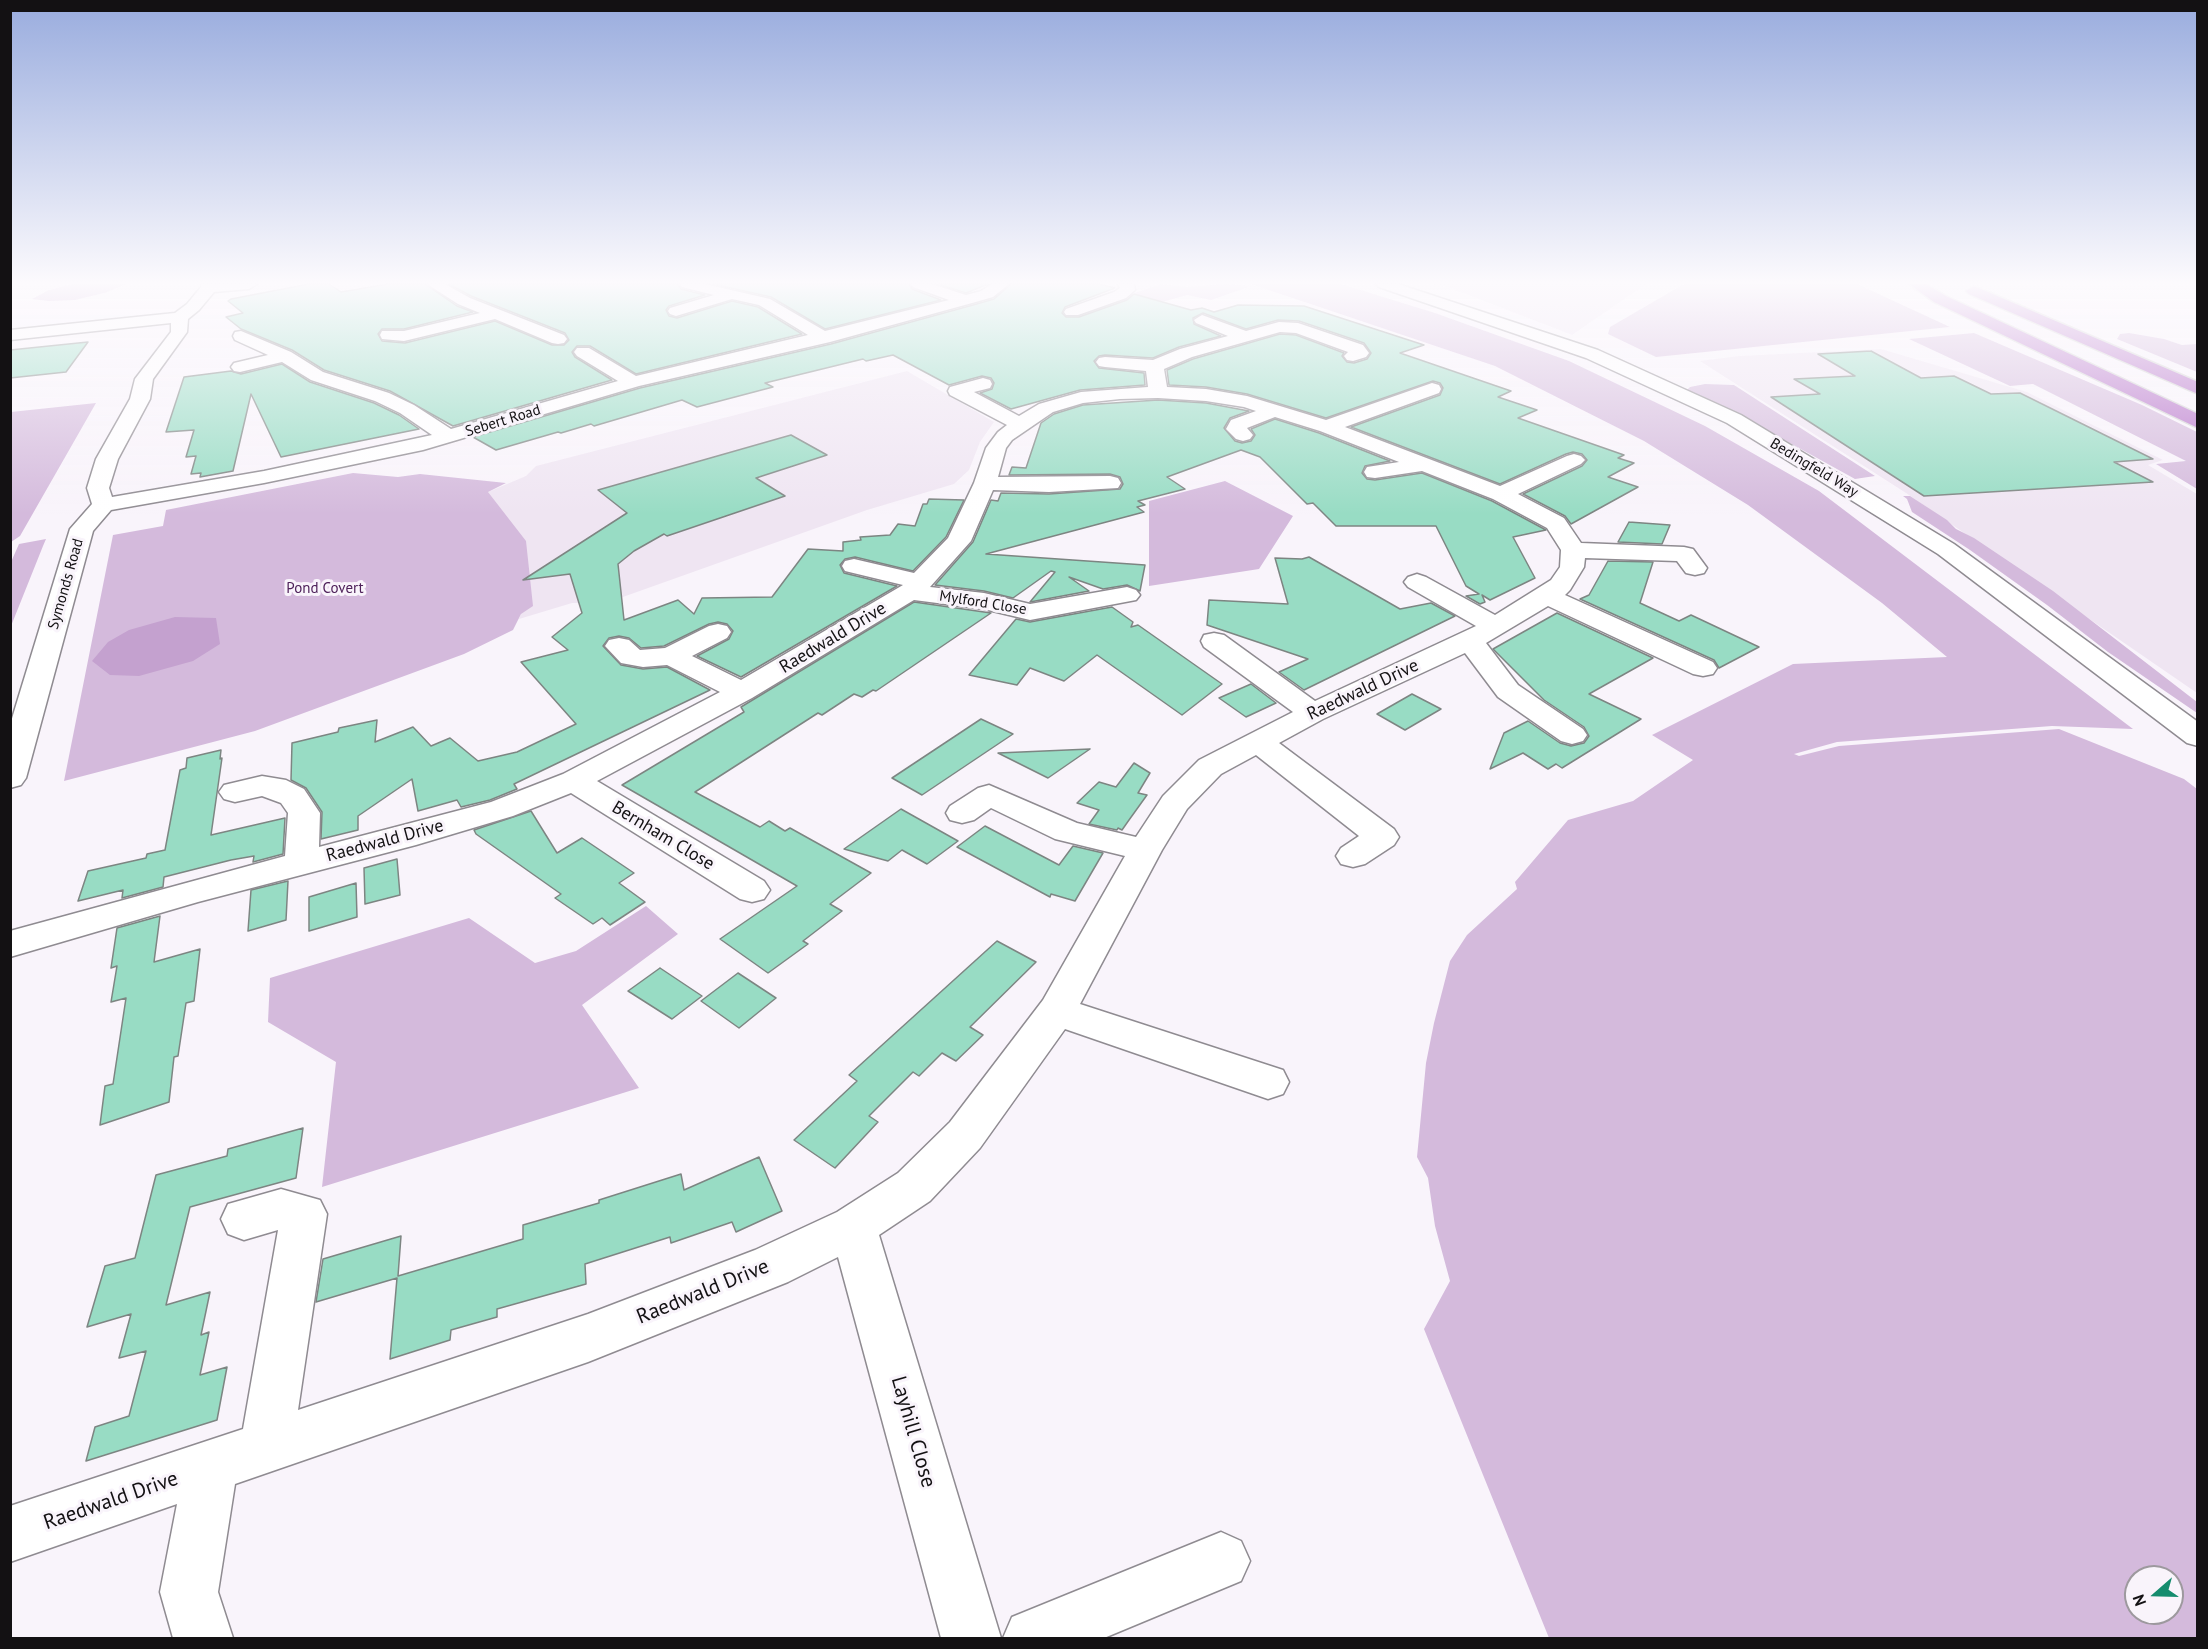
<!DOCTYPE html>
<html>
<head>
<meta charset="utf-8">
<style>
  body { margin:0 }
  #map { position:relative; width:2208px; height:1649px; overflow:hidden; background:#f9f4fb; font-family:"PT Sans",sans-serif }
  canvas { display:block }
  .frame { position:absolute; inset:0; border:12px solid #131113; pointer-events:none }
  .north { position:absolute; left:2124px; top:1565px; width:60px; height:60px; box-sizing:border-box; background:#f9f4fb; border:2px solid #9d999e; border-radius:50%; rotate:250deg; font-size:16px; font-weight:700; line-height:24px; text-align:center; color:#131113 }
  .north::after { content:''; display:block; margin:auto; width:21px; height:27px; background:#158c6e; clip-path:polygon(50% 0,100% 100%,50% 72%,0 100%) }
</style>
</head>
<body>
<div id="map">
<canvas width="2208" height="1649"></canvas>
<div class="frame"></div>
<div class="north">N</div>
</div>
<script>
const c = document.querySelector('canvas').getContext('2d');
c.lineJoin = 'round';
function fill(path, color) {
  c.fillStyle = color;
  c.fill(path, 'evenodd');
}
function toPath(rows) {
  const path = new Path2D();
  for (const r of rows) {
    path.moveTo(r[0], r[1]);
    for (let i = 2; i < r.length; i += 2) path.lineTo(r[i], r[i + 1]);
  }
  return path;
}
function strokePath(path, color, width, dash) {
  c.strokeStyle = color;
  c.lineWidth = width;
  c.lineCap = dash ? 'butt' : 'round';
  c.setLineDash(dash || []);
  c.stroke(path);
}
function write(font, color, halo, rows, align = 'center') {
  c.font = font + ' "PT Sans",sans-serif';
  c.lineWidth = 6;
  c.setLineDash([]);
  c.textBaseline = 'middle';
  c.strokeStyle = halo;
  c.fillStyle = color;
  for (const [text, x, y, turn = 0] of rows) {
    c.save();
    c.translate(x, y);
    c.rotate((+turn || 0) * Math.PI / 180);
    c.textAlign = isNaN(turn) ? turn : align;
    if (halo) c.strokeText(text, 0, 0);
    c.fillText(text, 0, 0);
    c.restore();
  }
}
const built = toPath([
  [1433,284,1646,284,1572,335,1448,287],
  [1881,349,2027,392,2163,460,2148,465,2197,494,2197,693,1906,493,1700,361,1739,356],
  [907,371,994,422,980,442,969,470,954,484,867,510,606,603,572,603,519,619,521,614,488,492,526,476,536,466]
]);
const green = toPath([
  [1161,284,1186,287,1226,284,1251,286,1211,300,1187,295,1061,330,1039,322,1083,311],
  [1251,284,1341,284,1435,313,1569,361,1705,426,1819,491,2133,729,2052,726,1837,742,1794,754,1799,756,1839,746,2059,729,2184,779,2197,789,2197,1638,1549,1638,1424,1329,1450,1281,1435,1226,1428,1178,1417,1157,1426,1063,1434,1023,1450,961,1467,935,1517,889,1515,882,1568,820,1633,801,1693,760,1652,735,1793,664,1947,657,1882,603,1748,505,1644,441,1495,366],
  [2136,1577,2172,1577,2172,1613,2136,1613],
  [1684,284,1857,284,1950,327,1656,357,1608,334,1610,327],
  [1974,333,2142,405,2197,432,2197,489,2156,464,2186,461,2033,384,2010,386,1909,339],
  [2129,333,2164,339,2182,345,2197,344,2197,372,2117,339,2120,334],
  [1705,384,1734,385,1875,476,1855,479,1779,437,1686,391,1690,387],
  [96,403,20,536,11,542,11,412],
  [353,473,398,477,420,474,506,483,488,492,526,541,533,606,521,614,513,630,464,654,255,731,64,781,113,535,163,526,166,510],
  [1225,481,1293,516,1259,569,1149,586,1149,501],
  [1903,496,1910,496,1947,520,1956,529,1974,538,2053,591,2197,702,2197,713,2108,652,2047,605,1970,550,1912,512,1907,499],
  [46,539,43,546,11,626,11,562,19,544],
  [646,906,678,934,582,1005,639,1088,322,1187,336,1062,268,1022,270,978,469,918,535,963,576,951]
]);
const water = toPath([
  [72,284,127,284,104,293,75,300,49,301,32,299,49,290],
  [175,617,216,618,220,644,193,661,139,676,110,675,92,661,108,642,129,630]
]);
const building = toPath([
  [309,284,329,284,341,292,388,284,425,284,457,306,473,312,404,329,382,329,378,334,382,341,405,343,495,321,552,345,564,345,569,340,565,333,471,296,449,284,678,284,681,289,705,295,669,306,666,310,669,316,677,318,732,301,758,307,802,334,636,374,590,346,577,346,572,352,575,357,612,380,453,426,390,391,324,370,292,350,241,329,226,317,243,313,228,301,231,299,309,284],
  [713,284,909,284,912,289,941,300,825,329,771,297,713,284],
  [938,284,988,284,966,293,938,284],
  [1011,284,1099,284,1115,288,1065,307,1062,313,1066,317,1079,317,1127,300,1134,294,1191,310,1202,308,1214,312,1238,305,1304,306,1424,345,1400,353,1511,391,1498,397,1537,410,1518,418,1624,455,1618,458,1634,463,1608,477,1638,487,1571,524,1565,516,1523,494,1582,466,1587,460,1582,454,1573,452,1566,454,1500,484,1351,427,1440,395,1443,388,1440,383,1433,381,1326,418,1247,394,1206,387,1169,385,1167,370,1193,359,1280,334,1296,335,1344,353,1342,356,1347,362,1354,363,1367,359,1371,353,1364,343,1299,321,1278,320,1246,329,1203,313,1193,318,1194,324,1221,336,1179,347,1153,358,1105,355,1099,356,1094,361,1099,368,1144,373,1145,385,1080,390,1011,409,980,393,992,389,994,383,991,378,982,376,949,385,893,355,866,361,863,359,765,383,773,387,697,407,682,400,594,426,591,424,561,433,558,432,496,450,473,437,640,388,831,344,973,305,994,299,1011,284],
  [88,342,66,372,10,378,10,350,88,342],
  [1871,351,1921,378,1954,376,1991,394,2020,393,2153,459,2114,462,2153,482,1924,496,1771,397,1820,394,1794,379,1855,376,1818,354,1871,351],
  [282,364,310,382,374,403,399,415,419,429,281,457,251,394,233,471,200,477,201,473,191,474,196,456,186,457,194,430,166,432,184,377,231,371,241,374,282,364],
  [1158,400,1206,403,1249,411,1230,418,1224,428,1235,441,1242,443,1251,441,1255,435,1251,429,1275,419,1319,433,1390,461,1365,466,1362,473,1367,479,1375,480,1422,473,1492,501,1546,530,1513,537,1535,578,1490,600,1482,595,1485,602,1480,604,1466,596,1479,594,1466,586,1436,526,1336,526,1313,503,1307,504,1260,457,1241,450,1167,477,1185,489,1138,501,1145,505,1137,507,1144,512,986,554,1145,565,1140,591,1127,585,1103,589,1069,577,1089,591,1030,602,1055,572,1051,571,1013,598,984,591,935,585,973,542,991,500,998,501,1001,493,1049,494,1120,489,1123,484,1120,477,1110,474,1009,475,1012,467,1026,468,1041,423,1054,414,1083,405,1158,400],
  [791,435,827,455,756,478,785,496,667,536,664,534,634,551,618,564,624,620,678,600,694,614,702,598,772,597,808,549,843,551,843,542,861,540,860,537,890,535,898,524,915,526,923,504,927,504,929,499,964,500,946,537,913,571,855,557,845,559,840,565,844,573,897,586,741,677,697,656,729,639,733,631,727,624,718,622,709,624,664,646,641,648,629,638,619,636,609,638,603,646,621,665,643,669,667,667,710,690,514,784,517,789,490,800,461,807,457,800,418,811,412,779,358,816,358,830,321,839,322,812,306,788,291,780,292,743,338,732,339,728,377,720,375,742,413,727,431,746,450,738,478,761,517,752,576,724,521,662,568,650,552,637,582,613,570,574,523,580,627,513,598,490,791,435],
  [1629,522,1670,525,1662,544,1618,542,1629,522],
  [1309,557,1400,609,1431,603,1455,616,1304,690,1279,672,1308,659,1207,625,1209,600,1288,604,1275,558,1302,559,1309,557],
  [1608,561,1653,562,1640,603,1679,621,1691,615,1759,647,1719,668,1714,660,1580,599,1589,595,1608,561],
  [914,602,991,613,876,691,873,690,862,697,854,694,822,715,818,713,695,792,760,827,769,821,785,831,790,828,871,873,830,904,842,911,803,941,808,944,768,973,720,939,797,886,622,785,744,712,741,707,914,602],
  [1112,607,1133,622,1131,627,1138,625,1222,684,1182,715,1097,655,1064,681,1030,668,1017,685,969,675,1016,619,1030,622,1112,607],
  [1557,613,1653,658,1589,694,1641,719,1562,768,1556,764,1548,769,1523,753,1490,769,1504,733,1528,721,1560,743,1571,746,1584,743,1589,736,1584,727,1544,700,1493,649,1557,613],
  [1251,684,1276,703,1246,717,1219,698,1251,684],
  [1412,694,1441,709,1405,730,1377,714,1412,694],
  [981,719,1013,734,922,795,892,778,981,719],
  [1090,749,1048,778,998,753,1090,749],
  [221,750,220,759,222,758,211,835,285,818,283,854,253,862,254,856,231,860,164,877,163,887,122,898,123,890,78,901,88,871,146,858,147,854,165,850,180,770,186,768,187,758,221,750],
  [1134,763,1150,773,1138,793,1147,795,1129,820,1122,830,1118,828,1117,830,1089,824,1099,810,1077,803,1099,782,1116,787,1134,763],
  [901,809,958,841,927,864,902,850,888,861,844,849,901,809],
  [531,811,557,853,582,838,634,873,619,883,645,902,610,925,602,918,593,924,555,898,561,894,476,834,474,830,531,811],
  [985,826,1059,865,1073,846,1103,853,1075,901,1051,894,1050,897,957,847,985,826],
  [397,859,400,895,365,904,364,868,397,859],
  [288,881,286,920,248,931,251,890,288,881],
  [356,883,357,917,309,931,309,897,356,883],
  [160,916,154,962,200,949,194,1001,186,1003,178,1056,174,1057,169,1102,100,1125,105,1086,113,1084,126,998,111,1002,117,966,111,968,117,928,160,916],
  [997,941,1036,962,970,1027,983,1035,956,1061,942,1053,919,1076,913,1072,869,1116,878,1122,835,1168,794,1140,857,1081,849,1075,997,941],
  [660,968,702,996,672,1019,628,991,660,968],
  [738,973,776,998,739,1028,701,1001,738,973],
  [303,1128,296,1178,190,1207,166,1305,210,1292,201,1335,209,1332,200,1375,227,1367,217,1420,86,1461,95,1427,129,1416,146,1351,119,1358,131,1314,87,1327,105,1266,135,1258,156,1175,227,1156,228,1149,303,1128],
  [759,1157,782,1211,736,1232,732,1222,671,1243,670,1237,585,1264,586,1284,497,1309,497,1317,451,1330,450,1340,390,1359,397,1278,316,1302,323,1259,401,1236,398,1276,523,1239,523,1225,599,1203,599,1200,681,1174,684,1190,759,1157]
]);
const minor = toPath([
  [201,284,257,284,249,289,214,292,199,310,188,319,187,332,153,379,150,399,118,459,109,488,112,497,264,471,432,435,400,413,375,401,311,380,282,362,240,372,234,371,231,367,234,363,268,355,235,340,233,336,235,332,241,331,291,352,323,372,389,393,414,405,451,429,618,381,577,356,574,352,577,348,589,348,636,376,808,335,759,305,732,299,676,316,670,314,668,311,670,308,714,295,682,287,680,284,705,284,770,299,825,331,949,300,913,287,911,284,932,284,966,295,981,291,992,284,1009,284,993,297,972,303,830,342,639,386,423,450,264,483,111,510,93,531,26,778,21,785,10,788,10,725,70,529,92,504,87,488,96,459,130,399,135,379,171,332,171,323,10,340,10,330,175,313,187,304,201,287,201,284],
  [427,284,445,284,470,298,564,335,567,339,564,343,558,344,552,343,495,319,404,341,382,339,380,335,382,331,404,331,480,313,458,304,427,284],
  [1118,284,1134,284,1135,290,1126,298,1078,315,1066,315,1064,312,1066,309,1114,292,1120,288,1118,284],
  [1376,284,1398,284,1598,350,1741,415,1954,544,2198,722,2198,746,2187,743,1938,554,1727,423,1586,358,1379,287,1376,284],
  [1202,315,1246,331,1279,322,1298,323,1363,345,1369,353,1366,357,1353,361,1347,360,1344,356,1348,352,1296,333,1280,332,1192,357,1164,369,1167,387,1206,389,1247,396,1326,420,1432,383,1439,385,1441,389,1439,393,1345,427,1500,486,1567,456,1574,454,1581,456,1585,460,1581,464,1518,494,1564,518,1581,543,1684,547,1693,549,1707,568,1704,573,1695,575,1686,573,1677,561,1585,558,1584,567,1570,590,1565,595,1713,662,1717,668,1713,674,1703,676,1693,674,1548,606,1486,643,1518,685,1583,729,1587,735,1583,741,1572,744,1561,741,1498,697,1465,653,1323,719,1279,743,1394,829,1399,837,1394,845,1365,864,1353,867,1341,864,1336,856,1341,848,1359,836,1256,755,1221,774,1187,809,1162,850,1080,1004,1283,1070,1289,1082,1283,1094,1268,1099,1065,1029,980,1148,930,1201,879,1235,1001,1638,941,1638,838,1257,788,1282,588,1362,235,1484,218,1592,233,1638,173,1638,160,1592,177,1504,10,1562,10,1506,243,1429,278,1230,244,1240,228,1234,221,1219,228,1204,281,1189,320,1200,327,1214,298,1410,588,1314,755,1250,837,1212,898,1173,950,1122,1043,1000,1125,856,1055,839,991,808,974,820,962,823,950,820,946,813,950,806,978,788,989,785,1077,823,1136,837,1163,796,1199,760,1293,712,1204,647,1201,641,1204,635,1214,633,1224,635,1315,701,1476,626,1408,587,1404,582,1408,577,1417,574,1426,577,1495,615,1551,580,1560,567,1561,550,1547,528,1493,499,1422,471,1375,478,1367,477,1364,472,1367,467,1399,462,1320,431,1275,417,1247,428,1253,435,1250,439,1243,441,1236,439,1226,429,1231,420,1256,411,1244,407,1206,401,1158,398,1120,399,1083,403,1053,412,1012,440,1006,448,998,477,1110,476,1118,478,1121,483,1118,488,1049,492,993,490,971,541,930,587,984,593,1030,604,1127,587,1136,590,1140,595,1136,600,1030,620,984,609,914,600,752,698,597,781,764,881,770,890,764,899,752,902,740,899,571,793,513,816,416,845,198,902,10,957,10,931,285,856,288,813,281,803,262,796,235,802,224,799,219,792,224,785,262,776,286,780,304,789,320,813,319,847,491,802,563,774,720,692,667,665,643,667,621,663,605,646,609,640,619,638,629,640,640,650,665,648,709,626,718,624,727,626,731,632,727,638,692,656,741,680,903,585,845,571,842,566,845,561,854,559,914,573,948,538,974,483,986,448,998,432,1007,425,950,395,948,391,950,387,983,378,990,380,992,384,990,388,974,392,1019,416,1039,404,1081,392,1148,387,1146,371,1105,367,1099,366,1096,362,1099,358,1105,357,1153,360,1180,349,1228,336,1196,323,1194,320,1202,315],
  [1221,1532,1241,1541,1250,1561,1241,1581,1104,1638,1003,1638,1012,1617,1221,1532]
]);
const highway = toPath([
  [1909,284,1926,284,1946,296,2198,414,2198,428,1934,302,1909,284],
  [1974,286,2198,382,2198,394,1969,294,1966,291,1974,286]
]);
const farStreetnames = [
  ["Sebert Road",503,421,-17],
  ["Bedingfeld Way",1814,468,31],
  ["Symonds Road",66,584,-74],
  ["Mylford Close",983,603,9]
];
const farParknames = [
  ["Pond Covert",325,589]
];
const streetNames = [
  ["Raedwald Drive",833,638,-31],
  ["Raedwald Drive",1363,690,-25],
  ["Bernham Close",663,836,31],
  ["Raedwald Drive",385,841,-15]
];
const nearStreetnames = [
  ["Raedwald Drive",703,1292,-22],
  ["Layhill Close",913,1432,74],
  ["Raedwald Drive",111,1501,-19]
];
fill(built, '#efe5f2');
fill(green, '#d4badc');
fill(water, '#c4a1cf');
fill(building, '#98dcc4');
strokePath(building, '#7d8582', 1.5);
strokePath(minor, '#8f8b91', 3);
strokePath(highway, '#d5d4d5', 3);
fill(minor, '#fff');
fill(highway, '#b775ca');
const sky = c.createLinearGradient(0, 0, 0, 514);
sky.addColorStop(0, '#99acde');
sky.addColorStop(0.55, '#fcfafd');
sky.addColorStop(1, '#fcfafd00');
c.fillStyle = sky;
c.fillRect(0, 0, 2208, 514);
write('15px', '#131113', '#f9f4fb', farStreetnames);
write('15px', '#4e215a', '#f9f4fb', farParknames);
write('18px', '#131113', '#f9f4fb', streetNames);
write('21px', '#131113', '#f9f4fb', nearStreetnames);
</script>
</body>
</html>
